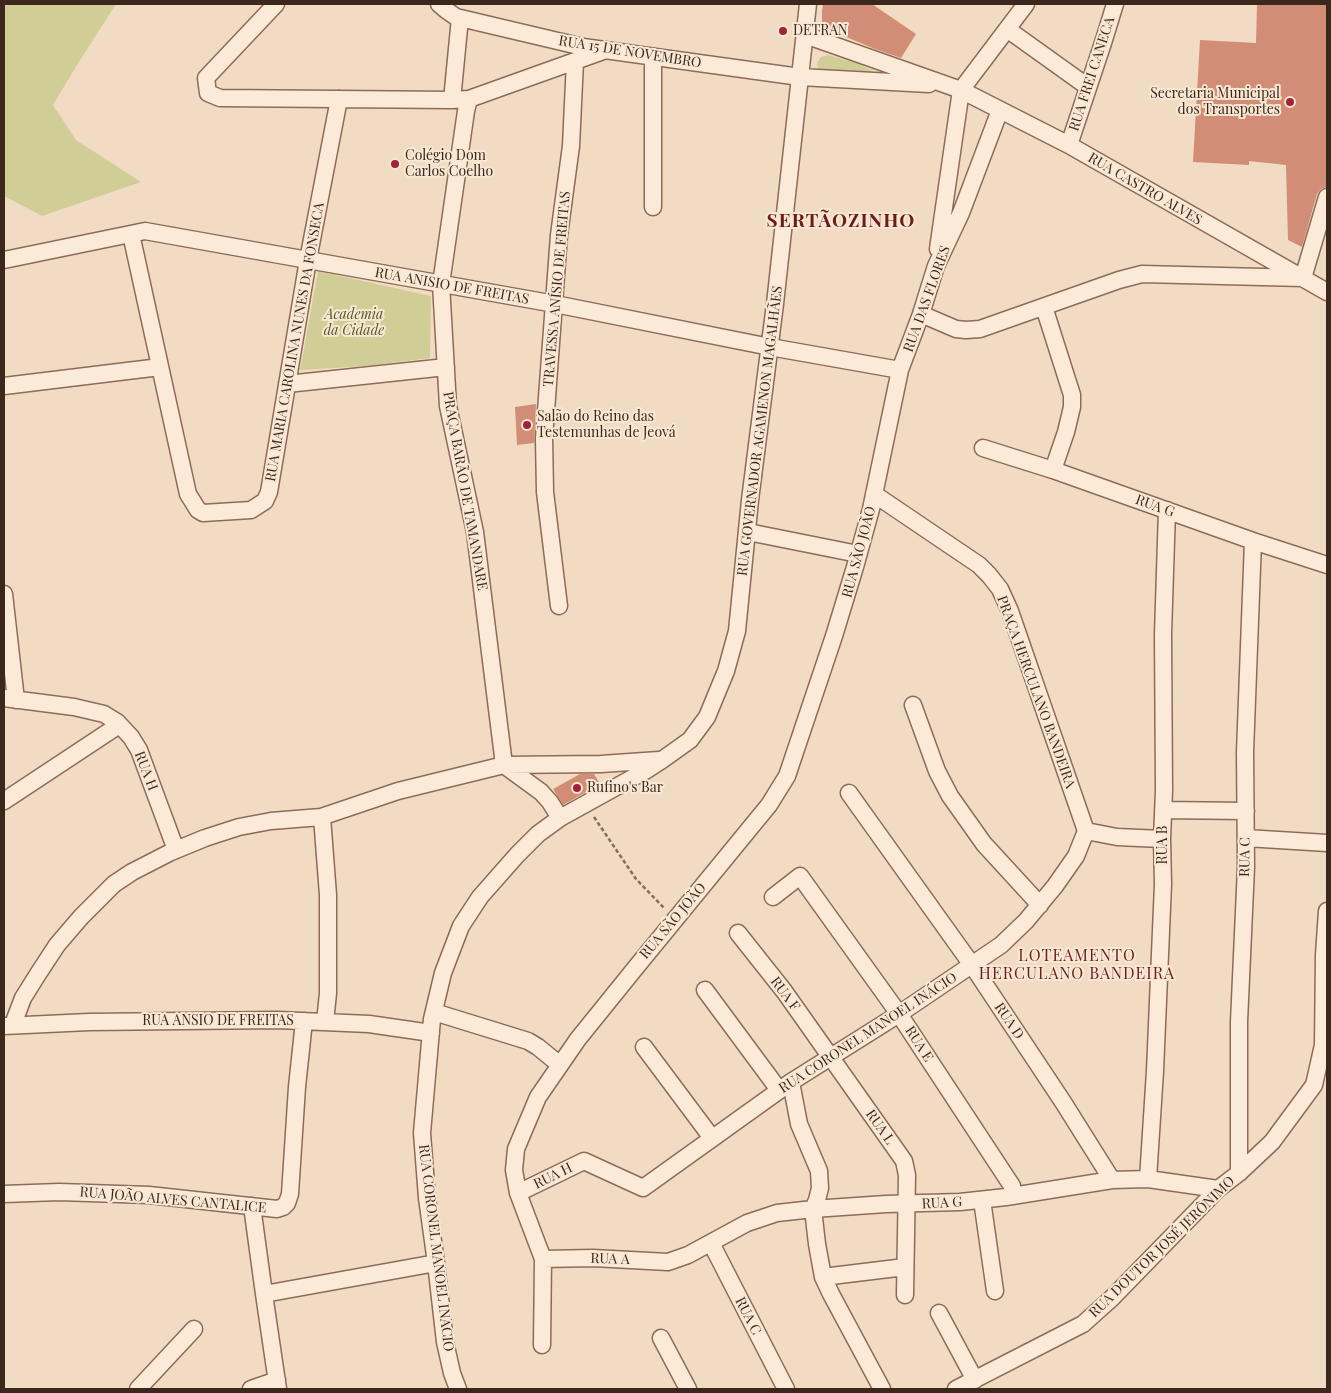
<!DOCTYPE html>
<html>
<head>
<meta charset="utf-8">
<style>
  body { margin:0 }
  #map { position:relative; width:1331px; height:1393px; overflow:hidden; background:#f1dcc3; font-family:"Playfair Display",serif }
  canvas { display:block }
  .frame { position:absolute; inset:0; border:5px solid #3c271d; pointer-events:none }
</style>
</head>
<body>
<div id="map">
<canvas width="1331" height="1393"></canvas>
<div class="frame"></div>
</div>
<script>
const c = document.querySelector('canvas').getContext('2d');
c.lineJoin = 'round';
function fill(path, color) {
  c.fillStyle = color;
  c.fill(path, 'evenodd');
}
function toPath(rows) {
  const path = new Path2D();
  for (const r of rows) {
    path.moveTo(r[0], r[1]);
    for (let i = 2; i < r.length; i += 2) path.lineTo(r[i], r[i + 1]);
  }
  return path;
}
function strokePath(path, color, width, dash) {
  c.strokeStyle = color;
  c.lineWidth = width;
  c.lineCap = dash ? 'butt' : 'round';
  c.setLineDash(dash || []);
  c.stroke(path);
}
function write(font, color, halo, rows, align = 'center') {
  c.font = font + ' "Playfair Display",serif';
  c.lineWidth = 4;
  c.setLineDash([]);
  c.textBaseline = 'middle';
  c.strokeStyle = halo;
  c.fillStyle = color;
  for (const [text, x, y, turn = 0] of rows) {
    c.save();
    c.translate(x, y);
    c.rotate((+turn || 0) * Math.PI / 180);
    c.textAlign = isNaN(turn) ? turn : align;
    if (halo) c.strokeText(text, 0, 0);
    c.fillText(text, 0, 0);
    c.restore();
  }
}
const green = toPath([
  [4,4,116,4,77,65,53,105,76,140,141,182,42,216,4,196],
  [828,55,856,63,879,74,824,72,818,68,817,63,821,57],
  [318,271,431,296,430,358,365,366,300,370]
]);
const building = toPath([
  [823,4,872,4,916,34,901,58,875,49,822,27,822,11],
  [1257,4,1327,4,1327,185,1326,187,1321,189,1317,194,1302,247,1288,240,1286,165,1249,161,1249,165,1193,162,1200,40,1256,43],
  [536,404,534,443,517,445,515,407],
  [580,774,594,774,600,784,563,805,553,789]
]);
const path = toPath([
  [594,817,636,879,665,909]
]);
const minor = toPath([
  [276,4,206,78,208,93,220,98,452,100,469,99,606,50],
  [439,4,446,10,456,17,583,47,800,77,929,84],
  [1007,29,1088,87],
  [805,35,961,90,1069,145,1327,292],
  [653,57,653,207],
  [469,99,466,111,441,284,448,406,475,532,504,765,541,792,550,802,560,818],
  [452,100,460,18],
  [1069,145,1103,43,1115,4],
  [131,234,188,494,198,510,203,513,251,510,265,501,269,492,308,260,339,99],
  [938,249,961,90,1026,4],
  [4,260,145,231,555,304,770,347,900,370],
  [1044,307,1072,395,1072,407,1066,432,1053,470],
  [921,314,956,329,966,330,980,329,1119,280,1142,274,1303,278,1327,197],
  [287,384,446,367],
  [4,386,160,367],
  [983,448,1053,470,1253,541,1327,565],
  [874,494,979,565,989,575,1000,589,1010,611,1086,831],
  [748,532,858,554],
  [4,594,16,700],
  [559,606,545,492,544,438,559,235,571,146,575,61],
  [4,698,74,707,104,714,117,722,131,737,139,750,176,850],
  [913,705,937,771,950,796,984,844,1040,905],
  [849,793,972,965,1063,1102,1112,1180],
  [4,801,119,725],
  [1163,810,1246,811],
  [322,817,328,895,328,993,325,1022],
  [1086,831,1117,837,1162,839],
  [1246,838,1327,843],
  [773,897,800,876,899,1014,1012,1186,1014,1196],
  [738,933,784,991,904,1161,907,1175,905,1295],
  [705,990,779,1090],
  [434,1012,528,1041,538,1047,560,1065],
  [14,1025,15,1019,23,998,38,974,57,945,81,917,114,884,132,872,171,852,205,838,239,827,271,821,321,817,398,791,504,765,601,764,659,760],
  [4,1026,89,1022,278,1020,369,1024,431,1033],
  [644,1047,712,1138],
  [791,1082,799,1124,819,1171,820,1188,817,1200,813,1209,817,1244,823,1277,831,1294,882,1389],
  [1239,1173,1239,1022,1246,867,1245,752,1253,541],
  [1148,1179,1155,1071,1163,884,1162,839,1164,790,1163,634,1167,510],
  [518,1193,584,1161,643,1188,791,1082,899,1014,1001,945,1026,921,1055,886,1076,856,1086,831],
  [4,1194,59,1192,149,1195,277,1209,283,1207,287,1203,290,1194,297,1087,304,1021],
  [982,1200,995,1291],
  [252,1206,264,1294,278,1389],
  [711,1243,786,1389],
  [543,1259,593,1258,668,1262,688,1255,747,1223,777,1213,813,1209,886,1204,960,1202,1006,1197,1112,1180,1148,1179,1218,1189],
  [823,1277,905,1267],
  [264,1294,436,1263],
  [939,1313,975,1380],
  [661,1338,688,1389],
  [542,1345,543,1259,518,1193,514,1170,516,1149,538,1097,578,1039,637,966,769,805,787,776,834,636,855,567,871,509,900,370,921,314,936,266,961,213,1000,110],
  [138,1389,194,1329],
  [251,1389,277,1380],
  [458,1389,452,1373,445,1342,436,1263,427,1198,422,1133,432,1019,443,973,461,926,480,897,517,855,538,834,560,818,645,771,662,760,690,740,707,717,726,671,737,631,750,500,775,304,808,4],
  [956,1389,1083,1324,1112,1298,1218,1189,1239,1173,1272,1142,1314,1085,1323,1045,1324,955,1327,911]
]);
const markers = [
  [783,31,5,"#a12339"],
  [1290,102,5,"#a12339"],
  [395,164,5,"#a12339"],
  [527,425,5,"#a12339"],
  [577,788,5,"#a12339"]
];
const poiNames = [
  ["DETRAN",793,31],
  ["Secretaria Municipal",1280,94,"right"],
  ["dos Transportes",1280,110,"right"],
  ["Colégio Dom",405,156],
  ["Carlos Coelho",405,172],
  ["Salão do Reino das",537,417],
  ["Testemunhas de Jeová",537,433],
  ["Rufino's Bar",587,788]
];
const streetNames = [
  ["RUA 15 DE NOVEMBRO",630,52,9],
  ["RUA FREI CANECA",1092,74,-72],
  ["RUA CASTRO ALVES",1145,189,30],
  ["RUA ANISIO DE FREITAS",452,286,10],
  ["TRAVESSA ANÍSIO DE FREITAS",557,289,-85],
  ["RUA DAS FLORES",927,299,-70],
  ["RUA MARIA CAROLINA NUNES DA FONSECA",295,342,-80],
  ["RUA GOVERNADOR AGAMENON MAGALHÃES",760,431,-83],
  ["PRAÇA BARÃO DE TAMANDARE",465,491,80],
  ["RUA G",1155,506,20],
  ["RUA SÃO JOÃO",859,552,-75],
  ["PRAÇA HERCULANO BANDEIRA",1036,692,70],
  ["RUA H",146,771,69],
  ["RUA B",1163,845,-90],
  ["RUA C",1245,857,-89],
  ["RUA SÃO JOÃO",673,921,-50],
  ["RUA F",785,994,53],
  ["RUA ANSIO DE FREITAS",218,1021],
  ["RUA D",1009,1021,56],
  ["RUA CORONEL MANOEL INÁCIO",868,1033,-33],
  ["RUA E",919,1044,57],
  ["RUA L",880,1127,55],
  ["RUA H",553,1176,-26],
  ["RUA JOÃO ALVES CANTALICE",173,1200,5],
  ["RUA G",942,1203,-3],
  ["RUA DOUTOR JOSÉ JERÔNIMO",1162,1247,-44],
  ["RUA CORONEL MANOEL INACIO",436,1248,83],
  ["RUA A",610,1259,2],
  ["RUA C",748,1316,63]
];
const parkNames = [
  ["Academia",354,315],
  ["da Cidade",354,331]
];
const quarterNames = [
  ["LOTEAMENTO",1077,956],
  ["HERCULANO BANDEIRA",1077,974]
];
const districtNames = [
  ["SERTÃOZINHO",841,221]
];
fill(green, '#d0ce96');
fill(building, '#d28d76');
strokePath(minor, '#8d6b58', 19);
strokePath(path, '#8d6b58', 2.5, [4, 2.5]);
strokePath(minor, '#fbead7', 16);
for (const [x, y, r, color] of markers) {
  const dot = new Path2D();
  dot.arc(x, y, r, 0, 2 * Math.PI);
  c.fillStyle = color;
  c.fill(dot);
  strokePath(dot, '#f8e7d3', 2);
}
write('14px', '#3c271d', '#f8e7d3', poiNames, 'left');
write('14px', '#3c271d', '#f8e7d3', streetNames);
write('italic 14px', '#555a22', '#f8e7d3', parkNames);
c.letterSpacing = '1px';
write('16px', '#6c1d19', '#f8e7d3', quarterNames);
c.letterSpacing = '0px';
c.letterSpacing = '1px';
write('bold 19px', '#6c1d19', '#f8e7d3', districtNames);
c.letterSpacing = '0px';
</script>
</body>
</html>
